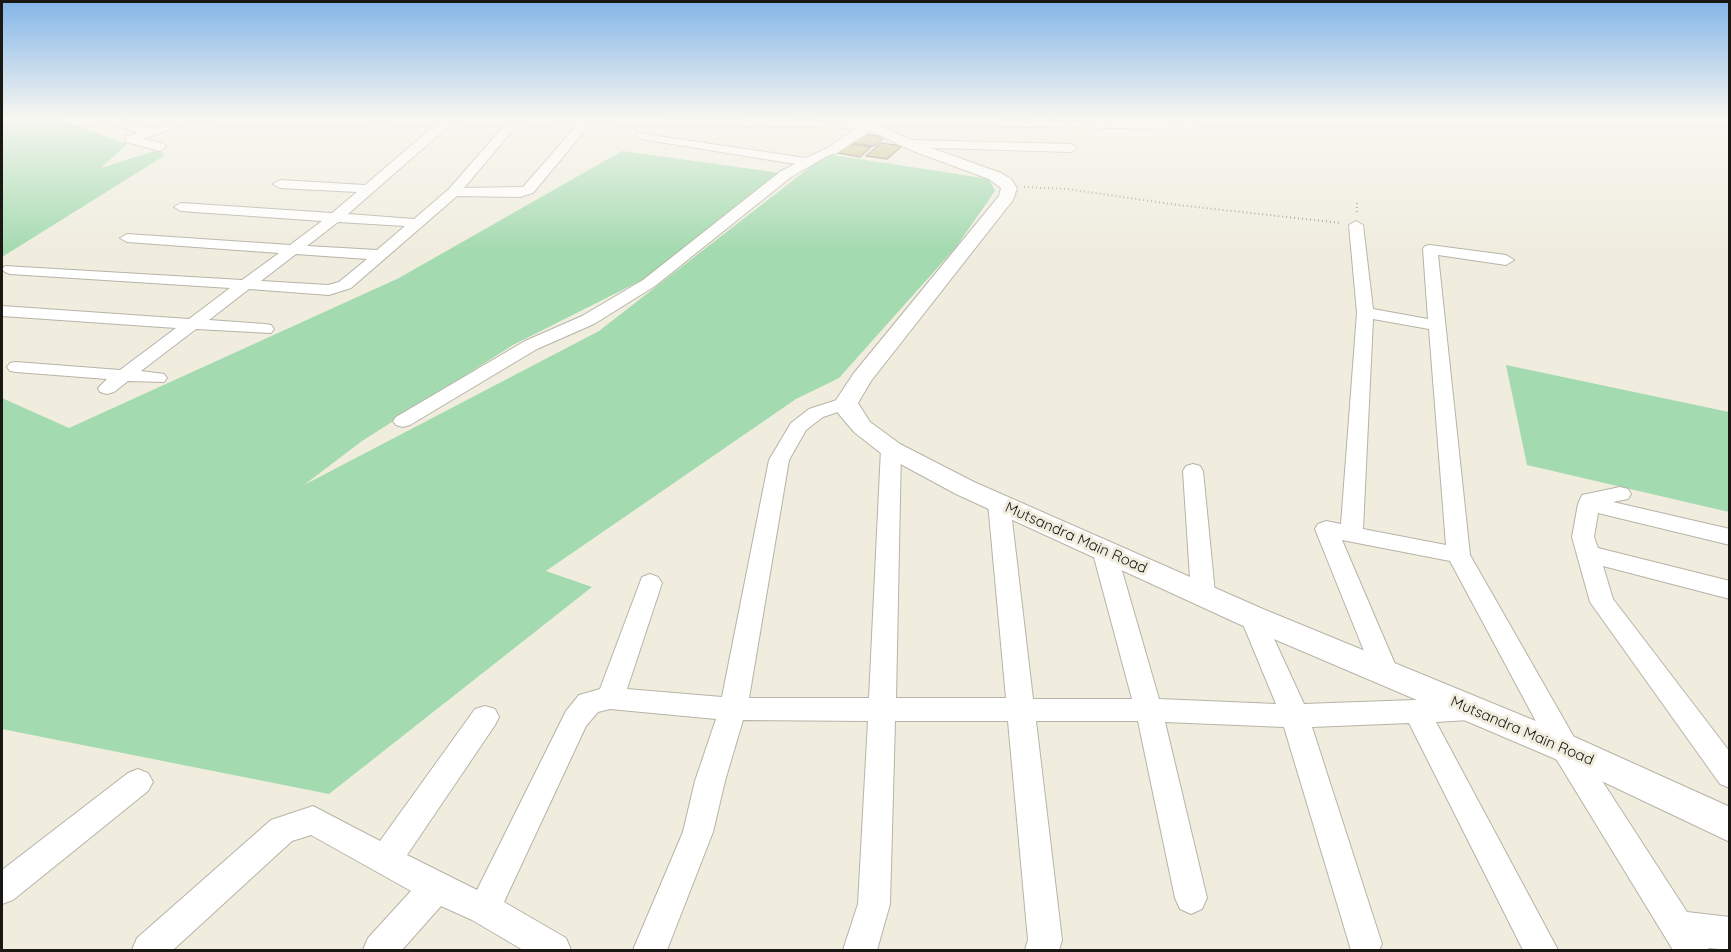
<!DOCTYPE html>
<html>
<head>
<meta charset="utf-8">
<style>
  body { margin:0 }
  #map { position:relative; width:1731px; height:952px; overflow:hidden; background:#f0eddf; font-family:Quicksand,sans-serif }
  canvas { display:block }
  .frame { position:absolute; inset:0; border:3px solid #191813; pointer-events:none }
</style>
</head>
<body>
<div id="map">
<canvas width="1731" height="952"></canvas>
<div class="frame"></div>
</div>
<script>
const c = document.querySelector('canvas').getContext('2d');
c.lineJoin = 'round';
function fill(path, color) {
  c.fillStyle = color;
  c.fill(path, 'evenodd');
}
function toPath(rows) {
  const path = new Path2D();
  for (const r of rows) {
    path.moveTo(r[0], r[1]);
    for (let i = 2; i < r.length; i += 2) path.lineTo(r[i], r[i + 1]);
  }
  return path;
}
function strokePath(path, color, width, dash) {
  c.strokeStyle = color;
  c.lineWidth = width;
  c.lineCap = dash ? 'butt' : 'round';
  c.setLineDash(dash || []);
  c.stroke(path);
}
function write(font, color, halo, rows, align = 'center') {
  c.font = font + ' Quicksand,sans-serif';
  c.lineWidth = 6;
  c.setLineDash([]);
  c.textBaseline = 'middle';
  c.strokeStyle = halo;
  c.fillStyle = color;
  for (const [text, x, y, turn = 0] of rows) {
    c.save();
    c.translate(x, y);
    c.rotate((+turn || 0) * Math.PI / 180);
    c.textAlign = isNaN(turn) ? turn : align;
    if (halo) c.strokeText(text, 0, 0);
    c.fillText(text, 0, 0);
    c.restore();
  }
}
const green = toPath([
  [2,119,58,119,127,144,101,168,160,149,164,156,2,257],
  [622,151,781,173,644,279,513,345,362,441,304,485,599,331,827,154,989,179,995,191,956,247,839,378,796,399,546,571,592,587,329,794,2,729,2,398,69,428,399,278],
  [1506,365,1729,412,1729,512,1527,465]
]);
const building = toPath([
  [864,134,885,137,874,146,852,143,864,134],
  [881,143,902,146,887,159,866,156,881,143],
  [850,144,871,147,860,157,838,153,850,144]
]);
const path = toPath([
  [1024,187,1067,189,1178,205,1341,223],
  [1357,203,1357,214]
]);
const minor = toPath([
  [100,119,118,119,150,129,181,119,199,119,143,139,164,144,166,147,160,151,126,142,126,136,138,133,100,119],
  [202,119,222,119,234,124,228,127,202,119],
  [370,119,386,119,374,124,370,123,370,119],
  [442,119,460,119,452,123,348,214,414,219,449,189,510,119,522,119,464,188,523,187,579,123,559,122,553,119,851,121,852,119,953,119,1195,123,1201,126,1195,129,873,125,873,129,837,153,829,155,791,177,655,286,594,324,537,349,410,425,403,427,396,425,393,421,396,417,525,341,582,316,643,280,781,171,795,164,641,139,635,135,637,133,806,158,829,147,857,128,591,123,533,193,520,197,457,196,351,288,329,295,249,289,209,320,265,324,271,325,274,329,271,333,196,329,141,371,164,374,167,378,164,382,128,381,114,392,107,394,100,392,98,388,107,379,16,372,10,371,7,367,10,363,16,362,120,370,176,328,2,316,2,306,189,319,230,288,10,274,5,272,2,269,5,266,242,280,279,253,127,242,120,238,127,234,290,245,322,221,181,211,174,207,181,203,332,213,357,192,280,188,273,184,280,180,365,185,442,119],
  [338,222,405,226,377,250,307,246,338,222],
  [296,254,367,259,339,282,328,285,261,281,296,254],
  [910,140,1071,144,1077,148,1071,152,906,147,904,144,910,140],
  [1356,221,1363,225,1373,309,1428,319,1423,249,1425,246,1430,245,1506,255,1514,260,1506,265,1438,255,1470,555,1575,739,1687,912,1730,917,1730,950,1708,948,1709,950,1673,950,1555,757,1450,561,1342,540,1398,671,1394,678,1385,681,1376,678,1372,671,1315,529,1318,524,1326,521,1341,524,1357,313,1349,225,1356,221],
  [1373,319,1429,329,1446,545,1363,529,1373,319],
  [846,397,853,399,856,403,853,407,823,417,806,430,789,460,749,698,869,698,881,449,884,445,891,443,898,445,901,449,896,698,1006,698,988,503,991,498,999,496,1007,498,1010,503,1033,699,1132,699,1092,550,1096,544,1104,542,1112,544,1116,550,1159,699,1276,704,1240,617,1243,610,1252,608,1261,610,1264,617,1304,704,1469,698,1479,701,1483,709,1479,717,1469,720,1436,722,1558,950,1523,950,1409,723,1312,727,1382,944,1379,950,1351,950,1284,727,1165,722,1207,898,1202,909,1191,914,1180,909,1175,898,1138,721,1036,721,1062,940,1059,950,1025,950,1028,940,1008,721,895,721,890,904,877,950,843,950,858,904,868,721,743,720,725,781,713,832,667,950,633,950,683,832,695,781,716,719,610,709,598,712,586,726,504,902,566,938,571,950,523,950,472,920,441,906,402,950,363,950,368,938,411,891,311,835,292,841,173,950,132,950,137,938,271,820,313,806,380,841,475,709,485,706,495,709,499,717,495,725,407,855,477,890,566,711,579,695,600,689,642,577,650,574,658,577,662,583,627,689,722,697,769,460,791,423,809,409,846,397],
  [1193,464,1200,466,1203,471,1215,593,1212,599,1203,602,1194,599,1191,593,1183,471,1186,466,1193,464],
  [1620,487,1628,489,1631,494,1628,499,1613,502,1730,529,1730,545,1598,513,1594,537,1598,548,1730,581,1730,599,1603,566,1613,599,1730,752,1730,788,1720,784,1590,602,1572,537,1578,504,1582,495,1620,487],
  [138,769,148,773,153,782,148,791,13,900,2,904,2,870,128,773,138,769]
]);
const tertiary = toPath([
  [846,119,864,119,923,145,1001,173,1011,179,1017,188,1013,200,871,381,858,403,870,422,900,444,974,482,1263,609,1577,738,1730,807,1730,842,1553,758,1241,625,956,494,882,454,854,432,838,413,834,403,854,373,999,196,1001,188,989,179,913,151,846,119]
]);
const streetNames = [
  ["Mutsandra Main Road",1076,538,24],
  ["Mutsandra Main Road",1522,731,23]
];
fill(green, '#a3daaf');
fill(building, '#c9b878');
strokePath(building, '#848175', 1.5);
strokePath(minor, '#b7b3a7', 2);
strokePath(tertiary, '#b7b3a7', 2);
strokePath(path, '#98958b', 2, [1, 3]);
fill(minor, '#fff');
fill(tertiary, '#fff');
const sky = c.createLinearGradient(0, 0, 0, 252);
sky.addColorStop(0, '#83b5e8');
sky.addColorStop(0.47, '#f8f7f1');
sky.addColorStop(1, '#f8f7f100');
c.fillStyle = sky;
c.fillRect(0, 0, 1731, 252);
write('15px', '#191813', '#f0eddf', streetNames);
</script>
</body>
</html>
